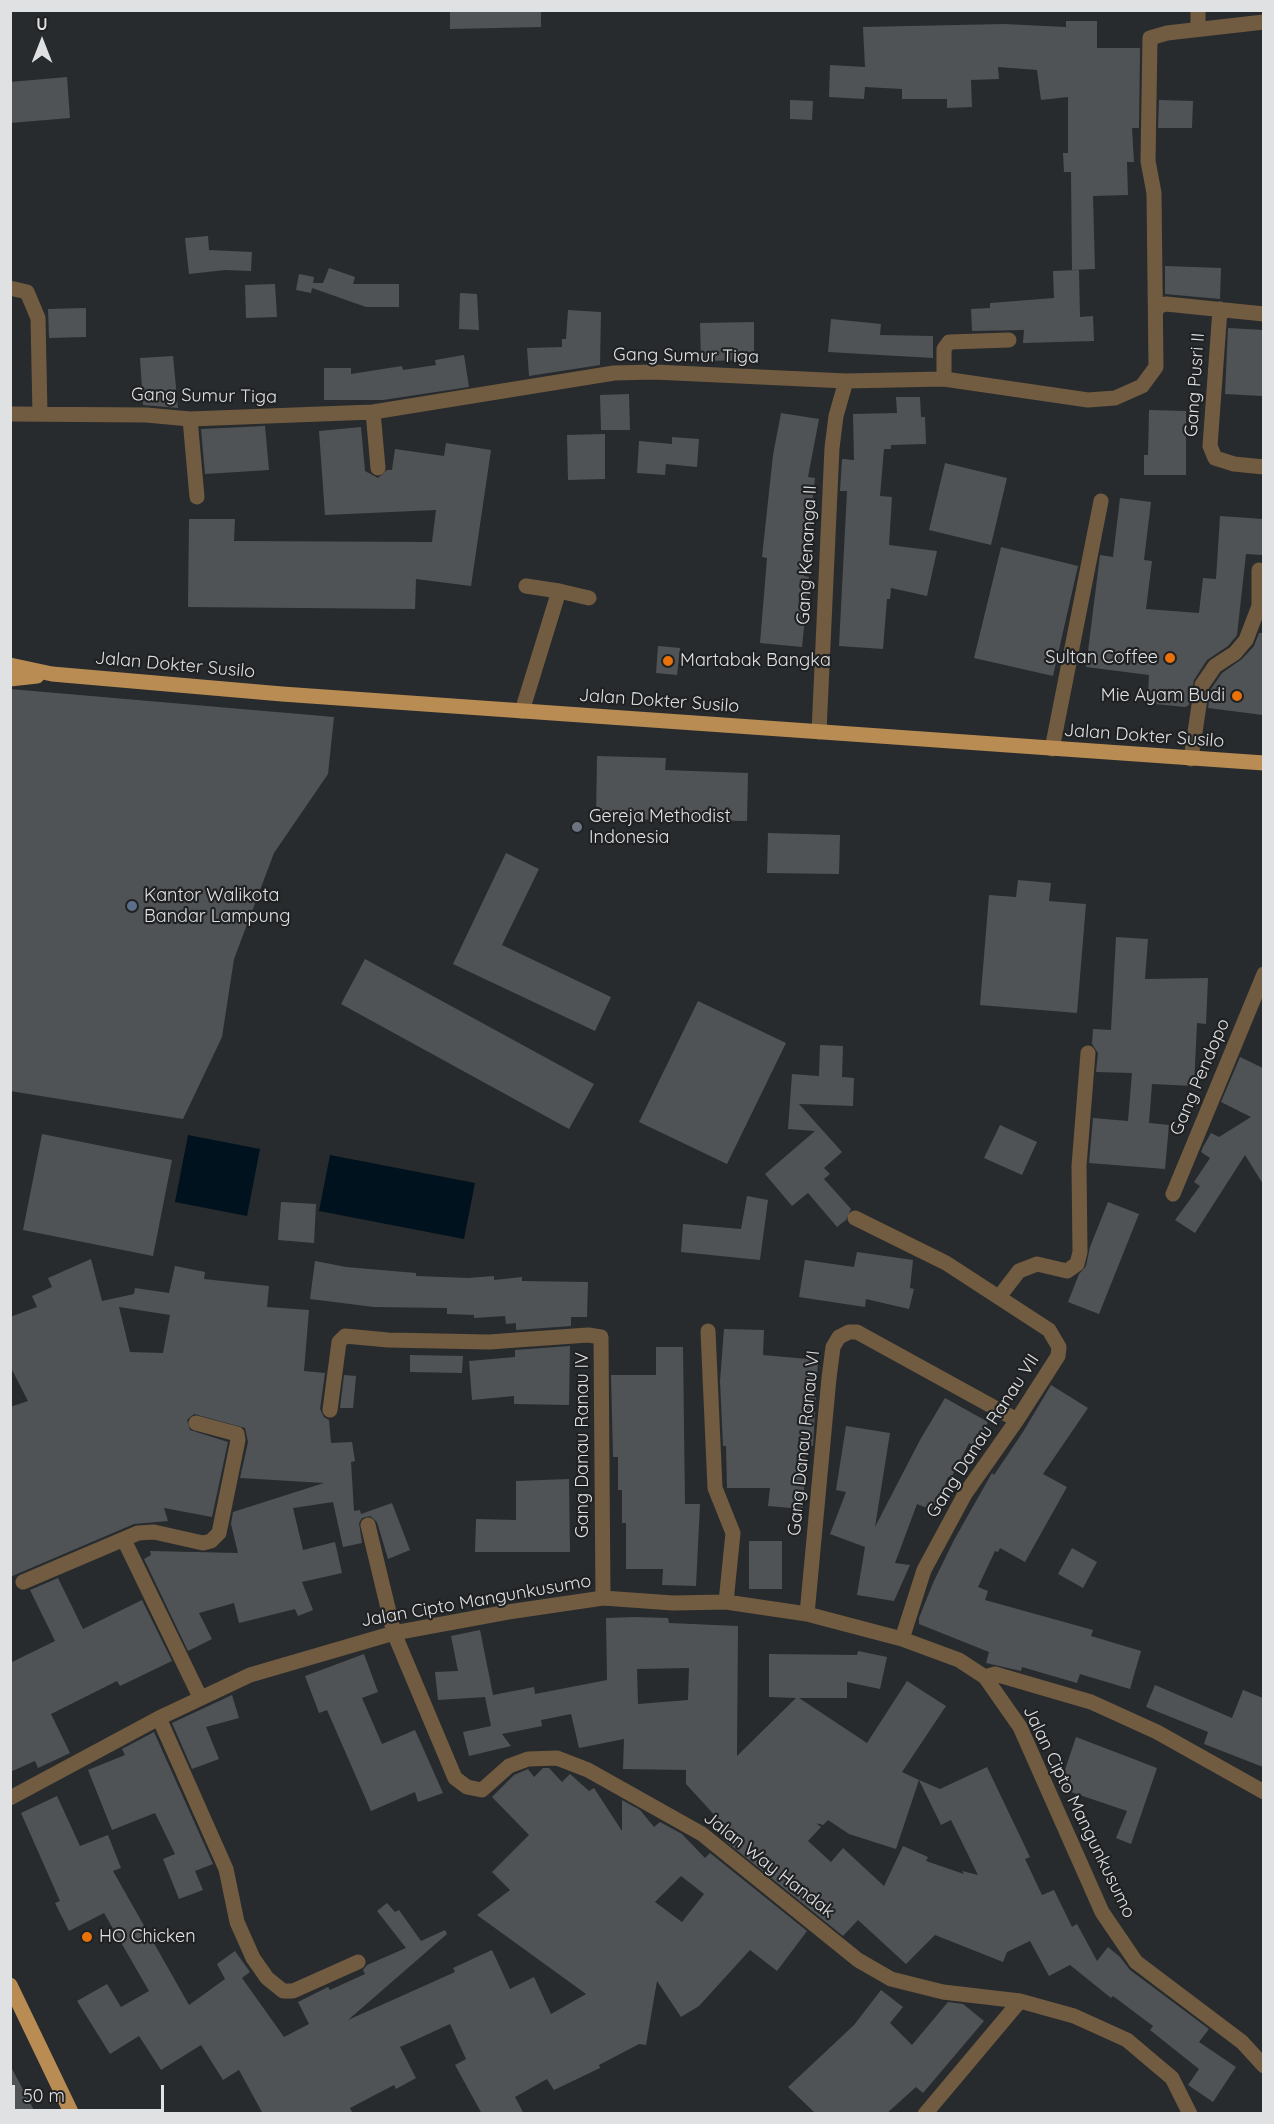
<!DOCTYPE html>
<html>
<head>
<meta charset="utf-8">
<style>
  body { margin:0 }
  #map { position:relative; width:1274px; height:2124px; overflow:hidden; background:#282b2d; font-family:Quicksand,sans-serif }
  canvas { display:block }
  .frame { position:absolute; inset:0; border:12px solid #e0e1e3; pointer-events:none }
  .north { position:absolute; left:12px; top:12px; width:60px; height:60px; -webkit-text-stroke:4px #1f2123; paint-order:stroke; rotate:0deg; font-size:16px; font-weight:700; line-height:24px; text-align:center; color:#e0e1e3 }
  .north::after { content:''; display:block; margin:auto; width:21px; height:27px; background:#e0e1e3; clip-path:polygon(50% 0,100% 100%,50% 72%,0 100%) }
  .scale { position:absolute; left:12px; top:2085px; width:152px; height:27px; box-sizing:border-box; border:3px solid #e0e1e3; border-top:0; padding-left:8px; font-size:18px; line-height:21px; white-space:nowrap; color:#e0e1e3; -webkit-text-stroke:4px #1f2123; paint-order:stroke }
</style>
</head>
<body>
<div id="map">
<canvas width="1274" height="2124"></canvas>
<div class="frame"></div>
<div class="north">U</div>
<div class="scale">50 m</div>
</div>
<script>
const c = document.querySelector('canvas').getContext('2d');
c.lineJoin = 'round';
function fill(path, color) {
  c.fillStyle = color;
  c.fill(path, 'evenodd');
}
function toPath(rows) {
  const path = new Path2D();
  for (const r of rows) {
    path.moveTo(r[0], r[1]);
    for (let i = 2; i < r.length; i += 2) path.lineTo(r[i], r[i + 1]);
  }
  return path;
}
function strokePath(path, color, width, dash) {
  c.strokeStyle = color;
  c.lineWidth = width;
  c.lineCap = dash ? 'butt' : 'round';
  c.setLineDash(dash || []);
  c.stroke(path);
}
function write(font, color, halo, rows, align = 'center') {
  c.font = font + ' Quicksand,sans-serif';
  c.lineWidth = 4.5;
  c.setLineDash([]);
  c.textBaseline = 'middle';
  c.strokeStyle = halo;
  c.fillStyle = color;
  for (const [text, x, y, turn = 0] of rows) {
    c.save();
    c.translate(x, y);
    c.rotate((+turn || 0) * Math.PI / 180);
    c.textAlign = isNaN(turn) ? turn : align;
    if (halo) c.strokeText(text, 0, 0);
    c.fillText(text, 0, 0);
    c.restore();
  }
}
const water = toPath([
  [188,1135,260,1149,247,1216,175,1202],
  [330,1155,475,1183,464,1239,319,1211]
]);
const building = toPath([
  [450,10,541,10,541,27,450,29],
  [1066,21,1097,21,1097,48,1140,48,1139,128,1132,128,1134,162,1127,162,1128,195,1093,196,1095,269,1072,270,1071,172,1064,172,1063,153,1068,153,1068,97,1041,100,1037,70,998,67,999,79,971,80,972,107,947,108,947,99,902,99,902,89,865,87,864,99,829,97,830,65,865,67,863,27,1004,24,1066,27],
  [67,77,70,118,10,123,10,82],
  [790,100,813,101,812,120,790,119],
  [1159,100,1193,101,1192,128,1158,128],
  [208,236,209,250,252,252,251,271,225,270,189,274,185,238],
  [1165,266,1221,268,1220,299,1165,294],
  [329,268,355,277,353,284,399,284,399,307,366,307,312,288,311,293,296,290,299,274,314,277,313,283,323,283],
  [1079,270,1080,317,1093,316,1094,341,1023,343,1024,330,972,331,971,309,990,308,990,303,1054,298,1053,271],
  [275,284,277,317,246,318,245,285],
  [460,293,477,294,479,330,459,329],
  [86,308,86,337,49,338,48,309],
  [568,310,601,312,600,365,529,376,527,348,562,347,562,339,566,339],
  [831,319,881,324,880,335,933,336,933,358,828,352],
  [754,322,754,360,701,361,700,323],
  [1228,328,1263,330,1262,396,1225,394],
  [464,355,469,387,383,400,324,400,324,368,351,368,351,374,402,366,403,370,436,365,435,360],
  [173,356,178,408,143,405,140,358],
  [629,394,630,430,601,430,600,395],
  [896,397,920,397,921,417,925,417,926,444,891,445,891,449,884,449,880,496,892,497,889,545,937,551,927,596,891,588,890,599,887,599,883,649,839,646,847,491,840,491,842,459,854,460,853,414,897,413],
  [1149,410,1186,411,1186,475,1144,475,1144,455,1148,455],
  [781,413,819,419,808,477,815,478,804,576,809,577,802,647,760,643,767,558,762,557,773,455],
  [265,426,269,470,205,474,201,429],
  [361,427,365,471,378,478,387,470,392,470,395,449,444,456,446,443,491,450,471,586,416,579,415,609,188,607,189,519,235,519,234,541,432,542,436,510,325,515,319,431],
  [605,434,605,479,568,480,567,435],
  [672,437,699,439,697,467,666,464,665,475,637,473,639,441,672,444],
  [945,463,1007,478,991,545,929,530],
  [1120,498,1151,502,1144,560,1152,561,1146,609,1199,613,1203,578,1216,579,1220,516,1263,519,1263,555,1246,554,1237,635,1228,646,1207,660,1194,680,1189,705,1185,707,1155,704,1156,695,1148,694,1149,675,1086,667,1100,555,1113,557],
  [1001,547,1078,566,1053,676,974,658],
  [1259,633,1263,633,1263,715,1208,708,1211,689,1222,673,1242,659,1254,646],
  [658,646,680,648,677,675,656,673],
  [10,689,334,717,328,774,274,853,234,959,222,1037,183,1119,10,1091],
  [597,756,666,758,665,770,748,773,747,821,596,819],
  [768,833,840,835,839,874,767,873],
  [506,853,539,869,502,945,611,997,595,1031,453,964],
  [1018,880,1051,883,1049,901,1086,904,1077,1013,980,1005,989,895,1016,897],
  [1116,937,1148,939,1145,979,1208,978,1206,1024,1197,1023,1194,1086,1152,1084,1149,1123,1169,1125,1165,1169,1089,1163,1093,1118,1128,1121,1132,1073,1096,1072,1098,1053,1092,1044,1093,1029,1111,1030],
  [365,959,594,1084,569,1129,341,1004],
  [698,1001,786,1043,727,1164,639,1122],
  [820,1045,843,1046,842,1077,854,1078,853,1106,799,1104,842,1152,824,1168,830,1174,824,1179,851,1209,846,1220,837,1227,808,1193,792,1206,765,1174,815,1131,788,1129,792,1074,819,1076],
  [1240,1057,1263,1068,1263,1184,1245,1155,1195,1233,1175,1220,1200,1186,1194,1182,1210,1158,1201,1152,1203,1147,1211,1133,1219,1137,1251,1117,1221,1102],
  [1000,1125,1037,1142,1022,1175,984,1158],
  [42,1134,172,1160,153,1256,23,1230],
  [747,1196,768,1200,760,1260,681,1252,683,1224,741,1229],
  [281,1202,316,1204,314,1243,278,1240],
  [1108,1202,1139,1214,1099,1314,1068,1302,1079,1274,1086,1266,1090,1247],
  [857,1252,913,1260,910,1288,914,1289,909,1309,866,1299,865,1307,799,1297,805,1260,854,1267],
  [91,1259,102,1301,134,1294,135,1288,169,1293,175,1266,205,1272,204,1279,269,1286,267,1307,309,1310,304,1371,325,1373,320,1409,324,1417,329,1420,331,1443,352,1442,355,1461,351,1462,354,1511,360,1510,361,1514,392,1503,410,1550,388,1559,377,1522,370,1516,362,1518,359,1523,362,1543,343,1547,333,1502,293,1508,303,1550,335,1542,342,1573,302,1582,313,1610,298,1616,295,1609,239,1623,234,1603,199,1613,212,1639,188,1651,144,1559,151,1555,150,1551,238,1553,231,1524,233,1512,324,1483,240,1478,248,1442,245,1428,194,1414,187,1420,190,1430,228,1442,212,1517,164,1508,168,1521,134,1524,10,1577,10,1407,28,1401,10,1366,10,1317,37,1307,32,1296,52,1287,48,1278],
  [119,1307,170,1315,163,1353,130,1352],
  [315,1261,346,1267,416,1273,416,1276,468,1278,494,1276,494,1280,522,1277,522,1281,588,1282,587,1317,571,1317,571,1326,516,1330,516,1323,506,1324,505,1316,474,1318,474,1315,447,1314,447,1308,374,1307,310,1299],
  [724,1329,764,1330,763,1355,818,1360,813,1446,806,1446,803,1509,768,1506,770,1488,727,1488,726,1446,723,1446,720,1381],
  [570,1346,569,1405,514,1404,514,1396,472,1400,469,1361,515,1357,515,1350],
  [656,1347,683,1347,685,1504,700,1504,696,1586,662,1585,663,1569,626,1569,626,1523,622,1523,622,1490,618,1490,618,1457,613,1457,611,1375,656,1375],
  [410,1355,463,1356,462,1373,410,1372],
  [344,1375,356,1376,353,1408,340,1408],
  [1051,1385,1088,1408,1043,1474,1067,1487,1025,1562,1000,1548,998,1552,995,1551,978,1587,988,1591,985,1600,1093,1630,1091,1636,1141,1651,1130,1689,1080,1674,1077,1683,1022,1667,1021,1671,986,1663,989,1652,919,1624,919,1618,933,1583,954,1540,992,1473,994,1475,1023,1432],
  [945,1398,988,1422,975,1446,969,1443,951,1478,948,1477,934,1511,917,1504,895,1563,910,1565,894,1601,857,1595,865,1547,830,1534,846,1492,836,1490,846,1426,890,1433,875,1527,920,1440],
  [569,1479,570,1552,475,1552,476,1519,516,1520,516,1481],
  [749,1541,782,1541,782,1589,749,1589],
  [1072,1548,1097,1562,1083,1588,1058,1574],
  [58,1578,83,1629,142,1600,172,1661,120,1686,117,1681,51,1714,70,1753,38,1768,35,1761,10,1772,10,1663,55,1641,30,1590],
  [635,1617,668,1618,669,1623,738,1626,737,1756,796,1698,769,1697,769,1654,857,1655,858,1651,887,1657,880,1689,847,1682,847,1698,799,1698,867,1743,907,1681,946,1706,902,1772,919,1780,896,1849,849,1834,828,1820,823,1825,816,1823,821,1827,808,1841,831,1862,843,1848,884,1886,903,1846,928,1857,926,1861,964,1874,962,1871,978,1875,951,1820,941,1825,919,1780,940,1789,987,1767,1030,1857,1025,1859,1042,1895,1054,1890,1072,1927,1077,1924,1097,1961,1108,1947,1120,1957,1130,1970,1209,2029,1199,2042,1236,2067,1213,2102,1188,2085,1199,2069,1150,2030,1153,2026,1113,1996,1111,1998,1070,1965,1049,1976,1030,1941,1007,1952,1003,1962,935,1935,906,1964,858,1920,843,1936,723,1839,730,1832,686,1784,686,1770,623,1769,624,1739,579,1748,571,1714,541,1720,542,1726,502,1734,511,1746,469,1756,463,1732,491,1726,485,1697,438,1700,435,1672,458,1671,451,1636,480,1630,493,1695,534,1687,535,1694,607,1680,606,1618],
  [689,1668,688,1700,638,1704,637,1669],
  [364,1654,378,1692,362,1698,382,1744,415,1730,443,1793,418,1802,415,1792,371,1811,327,1710,319,1713,305,1676],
  [1155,1685,1232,1718,1243,1690,1263,1698,1263,1767,1204,1744,1208,1732,1146,1707],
  [232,1695,239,1718,206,1727,219,1759,192,1769,172,1723],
  [154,1732,213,1864,195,1871,203,1890,179,1899,163,1859,175,1854,155,1813,112,1830,88,1770,125,1755,122,1749],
  [1076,1737,1157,1768,1131,1844,1116,1838,1127,1811,1059,1788],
  [543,1768,549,1768,562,1782,570,1774,589,1791,594,1788,622,1831,622,1800,640,1810,654,1827,660,1822,682,1834,705,1858,710,1853,807,1931,777,1971,750,1950,699,2006,681,2017,657,1981,646,2045,639,2044,599,2065,600,2068,554,2090,547,2079,515,2097,524,2114,482,2114,455,2065,466,2059,450,2024,400,2047,416,2078,396,2089,394,2085,350,2108,353,2114,263,2114,239,2070,223,2080,201,2045,161,2070,139,2036,110,2054,77,2001,107,1984,121,2007,149,1991,104,1913,69,1931,55,1903,60,1901,21,1813,57,1796,80,1846,108,1835,121,1868,113,1871,189,2005,225,1979,217,1964,235,1951,250,1972,242,1978,284,2037,309,2024,298,2002,328,1987,330,1990,365,1974,363,1970,367,1965,406,1948,377,1911,387,1903,395,1912,399,1910,421,1941,445,1930,447,1934,348,2020,455,1972,453,1968,492,1950,510,1989,534,1977,551,2014,586,1994,477,1915,510,1890,492,1872,529,1835,492,1797,514,1775,528,1769,534,1777],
  [681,1876,704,1894,682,1922,655,1902],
  [881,1990,903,2007,890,2023,912,2045,948,2002,963,2004,984,2021,923,2093,916,2087,886,2114,816,2114,788,2087,854,2025],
  [10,2065,36,2114,10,2114]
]);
const minor = toPath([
  [1198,10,1198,29],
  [10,288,27,292,38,318,40,414],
  [1220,309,1210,446,1215,458,1234,464,1264,467],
  [1156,311,1159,306,1166,304,1264,314],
  [944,379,944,349,949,342,1009,340],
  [373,412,378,468],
  [10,414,146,415,190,419,373,412,614,373,654,372,846,381,944,379,1088,400,1115,398,1142,386,1156,367,1154,193,1148,161,1150,38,1167,33,1264,22],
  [190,419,197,497],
  [526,586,559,591],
  [522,711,559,591,589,598],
  [819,732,832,448,836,416,846,381],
  [1052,749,1101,501],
  [1191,759,1202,685,1215,666,1235,653,1246,640,1259,606,1259,570],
  [1173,1194,1264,974],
  [855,1218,946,1263,1049,1330,1059,1347,1058,1356,1017,1420,965,1494,924,1570,902,1639],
  [999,1297,1019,1271,1037,1264,1067,1271,1077,1264,1080,1252,1079,1166,1088,1053],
  [708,1331,715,1488,733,1533,726,1602],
  [330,1410,339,1342,345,1336,388,1340,489,1342,588,1335,601,1337,603,1598],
  [368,1525,394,1633,455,1778,467,1787,482,1790,509,1766,528,1759,557,1758,588,1770,702,1834,858,1960,891,1979,943,1992,1020,2001,1074,2016,1127,2040,1172,2078,1190,2114],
  [124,1540,200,1697],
  [23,1582,138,1533,154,1532,203,1543,211,1541,219,1533,238,1440,237,1434,196,1423],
  [807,1614,829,1378,833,1347,839,1337,849,1332,857,1332,1017,1420],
  [985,1677,995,1674,1091,1702,1157,1732,1264,1792],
  [159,1718,226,1869,237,1922,253,1958,267,1978,283,1991,293,1991,358,1962],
  [10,1798,159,1718,250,1675,394,1633,508,1612,603,1598,673,1603,726,1602,807,1614,902,1639,959,1660,985,1677,1020,1727,1102,1912,1136,1962,1242,2042,1264,2066],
  [925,2114,1020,2001]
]);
const major = toPath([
  [10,665,52,674,282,694,1264,763],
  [10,679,37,676],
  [10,1985,72,2114]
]);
const markers = [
  [1170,658,6,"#e8710a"],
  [668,661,6,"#e8710a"],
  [1237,696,6,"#e8710a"],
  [577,827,6,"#6b7280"],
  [132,906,6,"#5c6f8a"],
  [87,1937,6,"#e8710a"]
];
const streetNames = [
  ["Gang Sumur Tiga",686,356,1],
  ["Gang Pusri II",1195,385,-86],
  ["Gang Sumur Tiga",204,396,1],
  ["Gang Kenanga II",807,555,-87],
  ["Jalan Dokter Susilo",175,665,5],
  ["Jalan Dokter Susilo",659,701,4],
  ["Jalan Dokter Susilo",1144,736,4],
  ["Gang Pendopo",1200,1077,-67],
  ["Gang Danau Ranau VII",983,1436,-57],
  ["Gang Danau Ranau VI",804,1443,-84],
  ["Gang Danau Ranau IV",583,1445,-90],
  ["Jalan Cipto Mangunkusumo",476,1601,-10],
  ["Jalan Cipto Mangunkusumo",1079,1812,64],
  ["Jalan Way Handak",769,1865,38]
];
const poiNames = [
  ["Sultan Coffee",1158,658,"right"],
  ["Martabak Bangka",680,661],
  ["Mie Ayam Budi",1225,696,"right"],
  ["Gereja Methodist",589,817],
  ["Indonesia",589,838],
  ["Kantor Walikota",144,896],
  ["Bandar Lampung",144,917],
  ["HO Chicken",99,1937]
];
fill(water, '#00121e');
fill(building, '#505355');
strokePath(minor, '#725c41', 15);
strokePath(major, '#b98c53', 15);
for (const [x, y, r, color] of markers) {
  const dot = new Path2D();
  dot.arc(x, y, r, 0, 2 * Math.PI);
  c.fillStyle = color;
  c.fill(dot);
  strokePath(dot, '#1f2123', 2);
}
write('18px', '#e0e1e3', '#1f2123', streetNames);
write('18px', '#e0e1e3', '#1f2123', poiNames, 'left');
</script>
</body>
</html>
